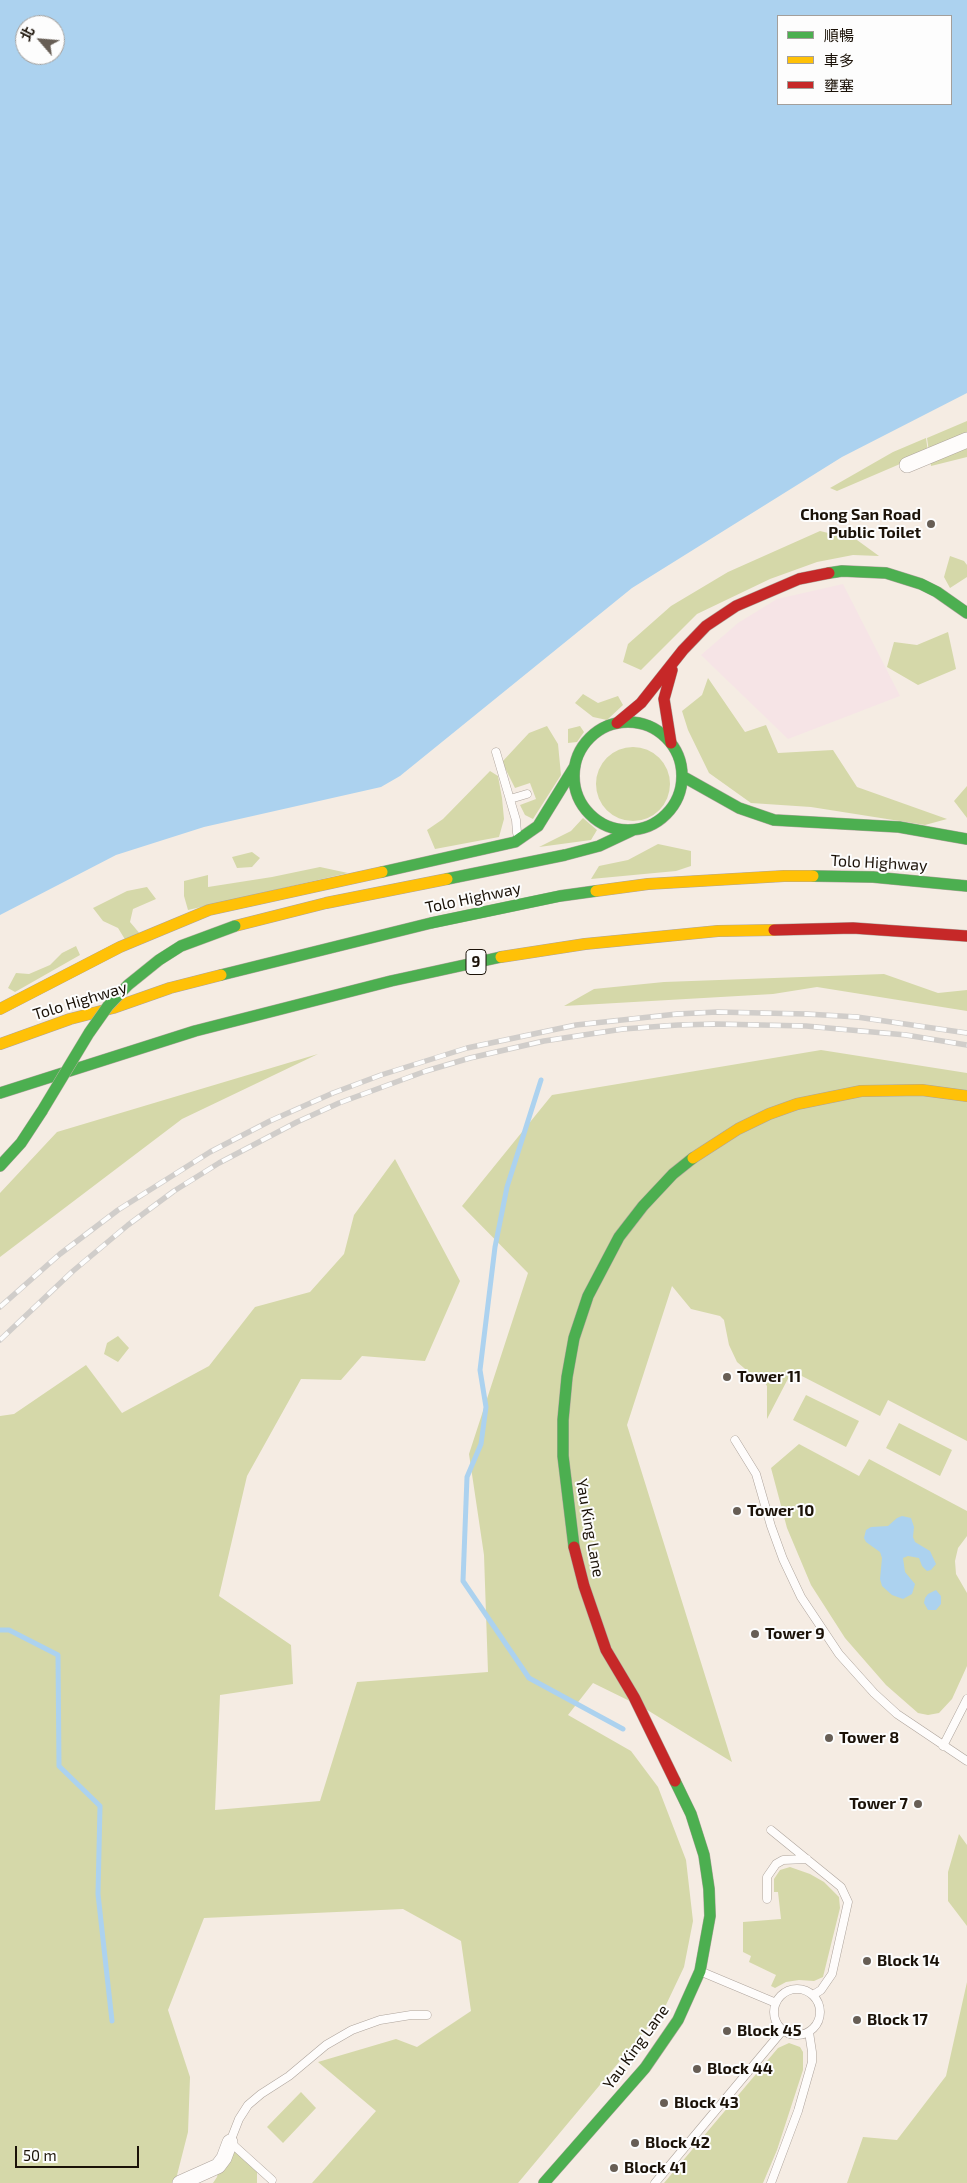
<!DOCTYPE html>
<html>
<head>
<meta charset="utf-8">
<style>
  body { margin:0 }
  #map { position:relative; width:967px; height:2183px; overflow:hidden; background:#f5ece3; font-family:"Exo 2","Noto Sans TC",sans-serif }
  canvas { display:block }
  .legend { position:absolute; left:777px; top:15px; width:175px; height:90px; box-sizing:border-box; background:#fdfdfd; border:1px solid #a39f9b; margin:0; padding:6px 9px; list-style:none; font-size:15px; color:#1b1208 }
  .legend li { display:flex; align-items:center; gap:10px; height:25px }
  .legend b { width:25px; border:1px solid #a39f9b }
  .north { position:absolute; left:15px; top:15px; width:50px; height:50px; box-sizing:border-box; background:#fdfdfd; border:1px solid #a39f9b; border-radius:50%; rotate:297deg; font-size:14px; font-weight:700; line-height:20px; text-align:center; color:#1b1208 }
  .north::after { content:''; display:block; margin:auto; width:18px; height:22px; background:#675e55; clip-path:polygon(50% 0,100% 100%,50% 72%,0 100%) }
  .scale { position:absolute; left:15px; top:2146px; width:124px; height:22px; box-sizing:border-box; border:2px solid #1b1208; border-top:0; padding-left:6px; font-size:15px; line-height:18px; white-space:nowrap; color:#1b1208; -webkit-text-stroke:4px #fdfdfd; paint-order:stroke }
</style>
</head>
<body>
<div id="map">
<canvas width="967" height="2183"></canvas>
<ul class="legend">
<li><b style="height:6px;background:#4caf50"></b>順暢</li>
<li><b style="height:6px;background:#ffc107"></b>車多</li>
<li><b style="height:6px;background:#c62828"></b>壅塞</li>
</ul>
<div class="north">北</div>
<div class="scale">50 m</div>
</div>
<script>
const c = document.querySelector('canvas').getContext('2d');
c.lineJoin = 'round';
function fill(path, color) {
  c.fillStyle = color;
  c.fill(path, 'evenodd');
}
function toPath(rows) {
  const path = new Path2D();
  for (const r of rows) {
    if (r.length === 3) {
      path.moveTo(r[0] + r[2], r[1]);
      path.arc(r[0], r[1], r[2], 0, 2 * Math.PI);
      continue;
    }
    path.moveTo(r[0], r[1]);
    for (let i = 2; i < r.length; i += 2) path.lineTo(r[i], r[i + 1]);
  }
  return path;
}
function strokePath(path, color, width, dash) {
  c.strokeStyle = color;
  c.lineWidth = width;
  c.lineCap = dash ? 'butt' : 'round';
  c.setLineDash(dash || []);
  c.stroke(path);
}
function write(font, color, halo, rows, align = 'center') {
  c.font = font + ' "Exo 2",sans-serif';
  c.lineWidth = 4;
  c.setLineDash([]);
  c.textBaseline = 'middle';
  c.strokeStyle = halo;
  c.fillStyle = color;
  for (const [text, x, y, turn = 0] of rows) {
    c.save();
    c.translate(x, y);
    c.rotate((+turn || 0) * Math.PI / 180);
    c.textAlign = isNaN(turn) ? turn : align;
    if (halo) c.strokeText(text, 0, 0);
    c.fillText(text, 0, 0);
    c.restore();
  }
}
const industrial = toPath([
  [843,584,900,696,788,739,701,655,738,623,777,599]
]);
const green = toPath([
  [967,421,967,457,931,466,927,438],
  [926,438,928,452,837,491,830,488,893,452],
  [820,531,857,540,879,556,853,555,817,562,770,579,697,614,641,670,623,662,628,644,671,606,728,572],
  [950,556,964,561,967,565,967,577,950,588,944,577],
  [948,632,956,669,918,685,887,667,894,642,917,645],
  [708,678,745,732,766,725,778,753,833,750,857,787,947,819,925,825,811,807,751,803,709,773,688,730,682,711,702,695],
  [583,694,598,703,618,696,623,705,607,720,593,717,575,703],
  [547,726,558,744,561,775,533,819,525,815,520,805,536,799,530,783,515,788,502,762,529,733],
  [580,726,584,732,577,742,568,743,568,729],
  [633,784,37],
  [490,771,498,776,502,798,504,819,499,837,435,849,427,830,443,819],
  [967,786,967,818,954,801],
  [583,818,597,830,591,840,539,847,571,831],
  [658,844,691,851,691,866,676,871,591,879,599,866,628,860],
  [252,852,260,858,252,867,237,868,232,857],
  [320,867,348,873,188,910,184,896,184,881,208,875,208,887,272,877],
  [147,887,156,899,133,909,130,922,141,935,126,941,118,928,103,921,93,908,127,891],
  [76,946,80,955,15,992,8,988,16,973,29,974,50,965,62,953],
  [884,974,938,993,967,990,967,1011,817,987,773,994,564,1006,594,989,664,982],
  [821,1050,967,1073,967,1441,888,1400,880,1416,792,1371,767,1419,767,1386,764,1381,751,1374,737,1362,729,1345,724,1320,720,1316,691,1309,672,1286,627,1425,732,1762,644,1708,593,1683,568,1715,631,1751,658,1787,686,1860,693,1921,684,1967,665,2007,518,2183,312,2183,376,2111,318,2062,396,2039,417,2047,471,2011,461,1941,403,1909,204,1918,168,2010,190,2077,188,2132,175,2183,0,2183,0,1416,14,1414,86,1365,122,1413,209,1366,255,1307,310,1292,344,1254,354,1215,395,1159,460,1281,425,1361,362,1356,341,1380,301,1379,247,1476,219,1596,291,1645,293,1684,220,1695,215,1810,320,1801,357,1682,488,1672,484,1555,469,1454,528,1273,462,1206,552,1095],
  [318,1054,182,1119,0,1257,0,1193,57,1132],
  [118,1336,129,1348,118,1362,104,1354,107,1343],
  [806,1395,859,1421,846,1447,793,1420],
  [899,1423,952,1450,940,1476,886,1448],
  [799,1444,859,1476,869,1459,967,1511,967,1536,958,1548,955,1561,956,1574,967,1593,967,1666,952,1699,939,1713,928,1715,918,1713,886,1685,845,1638,811,1585,787,1528,771,1468],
  [959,1834,967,1845,967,1926,948,1901,948,1872],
  [790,1867,810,1874,824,1882,839,1897,840,1908,823,1977,814,1981,799,1980,786,1982,775,1988,771,1986,776,1975,749,1962,751,1956,743,1952,743,1922,781,1919,778,1892,774,1892,774,1879,780,1870],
  [967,1982,967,2183,847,2183,863,2137,897,2140,946,2076],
  [789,2043,800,2047,803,2052,803,2070,777,2150,763,2183,664,2183,778,2048],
  [301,2092,316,2108,283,2143,267,2127],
  [223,2145,257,2163,257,2183,213,2183,217,2177]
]);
const water = toPath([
  [0,0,967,0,967,393,842,457,632,588,400,776,381,787,204,827,116,855,0,915],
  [778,16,951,16,951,104,778,104],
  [25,25,55,25,55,55,25,55],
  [902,1516,911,1518,914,1527,913,1537,915,1542,930,1551,936,1564,931,1570,927,1571,922,1566,919,1558,908,1556,903,1558,905,1572,915,1584,912,1594,903,1599,892,1595,882,1586,880,1579,882,1558,880,1552,866,1542,864,1538,866,1530,871,1527,888,1526,897,1518],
  [936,1590,941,1596,941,1604,936,1610,928,1610,924,1603,925,1598,928,1594]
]);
const stream = toPath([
  [541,1080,507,1187,495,1247,480,1370,486,1407,481,1444,467,1477,463,1581,529,1678,623,1729],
  [0,1630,9,1630,58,1655,59,1766,100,1806,98,1894,112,2021]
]);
const lane = toPath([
  [496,752,516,820,517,833],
  [510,799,527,794],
  [735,1440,756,1474,771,1526,783,1559,801,1597,839,1654,874,1693,897,1714,967,1761],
  [943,1746,967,1699],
  [771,1830,841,1887,848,1902,832,1974,821,1990,813,1995],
  [767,1899,767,1877,776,1864,783,1860,807,1859],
  [702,1972,776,2003],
  [797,2012,23],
  [272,2180,230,2142,239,2119,248,2105,261,2094,289,2076,326,2045,352,2030,380,2020,411,2015,427,2015],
  [655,2183,783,2030],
  [771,2183,798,2111,812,2062,812,2052,809,2032]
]);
const street = toPath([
  [907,465,967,440],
  [180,2183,218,2166,224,2158,230,2142]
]);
const fast = toPath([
  [829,573,842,571,886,573,921,584,937,592,967,613],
  [628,776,54],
  [682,776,739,808,774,820,899,827,967,839],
  [382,872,515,842,538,826,575,766],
  [813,876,873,877,967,886],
  [447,879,565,855,599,846,633,830],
  [221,975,431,923,560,896,596,891],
  [0,1093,195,1031,391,981,501,957],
  [0,1166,21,1143,42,1111],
  [574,1547,563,1456,563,1420,567,1377,574,1338,588,1296,619,1237,643,1206,673,1174,693,1158],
  [544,2183,645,2068,678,2020,700,1971,710,1916,709,1889,704,1855,691,1814,675,1781]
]);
const slow = toPath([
  [596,891,648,884,784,876,813,876],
  [235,926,326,903,447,879],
  [501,957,585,944,718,931,774,930],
  [0,1009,120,947,209,910,382,872],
  [0,1044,70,1019,113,1008,170,988,221,975],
  [693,1158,738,1129,769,1114,797,1104,861,1091,922,1090,967,1096]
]);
const jam = toPath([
  [617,723,641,703,683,650,706,626,736,606,799,579,829,573],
  [671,743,664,699,672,670],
  [774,930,853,928,967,936],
  [574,1547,584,1586,606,1650,634,1697,675,1781]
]);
const rail = toPath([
  [0,1307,60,1254,118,1210,210,1152,270,1121,333,1093,381,1075,467,1048,576,1025,677,1014,717,1012,807,1014,857,1017,967,1033],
  [0,1340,73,1271,128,1225,174,1191,219,1163,297,1122,339,1103,426,1071,470,1058,544,1041,623,1029,678,1025,717,1024,806,1026,906,1035,967,1045]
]);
const fastBridge = toPath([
  [42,1111,89,1033,108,1006,128,985,159,960,181,946,235,926]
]);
const markers = [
  [931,524,5,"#675e55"],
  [727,1377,5,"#675e55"],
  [737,1511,5,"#675e55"],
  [755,1634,5,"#675e55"],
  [829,1738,5,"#675e55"],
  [918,1804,5,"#675e55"],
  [867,1961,5,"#675e55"],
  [857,2020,5,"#675e55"],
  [727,2031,5,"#675e55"],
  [697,2069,5,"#675e55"],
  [664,2103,5,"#675e55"],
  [635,2143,5,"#675e55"],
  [614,2168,5,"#675e55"]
];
const shields = [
  [476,962,20]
];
const shieldNames = [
  ["9",476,962]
];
const poiNames = [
  ["Chong San Road",921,515,"right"],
  ["Public Toilet",921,533,"right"],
  ["Tower 11",737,1377],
  ["Tower 10",747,1511],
  ["Tower 9",765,1634],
  ["Tower 8",839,1738],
  ["Tower 7",908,1804,"right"],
  ["Block 14",877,1961],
  ["Block 17",867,2020],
  ["Block 45",737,2031],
  ["Block 44",707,2069],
  ["Block 43",674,2103],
  ["Block 42",645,2143],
  ["Block 41",624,2168]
];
const streetNames = [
  ["Tolo Highway",879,863,3],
  ["Tolo Highway",473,898,-12],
  ["Tolo Highway",80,1001,-17],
  ["Yau King Lane",590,1528,80],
  ["Yau King Lane",636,2047,-54]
];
fill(industrial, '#f6e4e6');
fill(green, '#d5d8a9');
fill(water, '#acd2ef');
strokePath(stream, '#acd2ef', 5);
strokePath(lane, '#aea49c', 9);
strokePath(street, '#aea49c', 16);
strokePath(fast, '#aea49c', 12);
strokePath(slow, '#aea49c', 12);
strokePath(jam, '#aea49c', 12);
strokePath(lane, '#fefcfb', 8);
strokePath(street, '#fefcfb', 15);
strokePath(fast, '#4caf50', 11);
strokePath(slow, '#ffc107', 11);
strokePath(jam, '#c62828', 11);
strokePath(rail, '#d0cdca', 5.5);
strokePath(rail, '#fdfdfd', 4, [11]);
strokePath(fastBridge, '#b8b0a1', 12, []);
strokePath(fastBridge, '#4caf50', 11);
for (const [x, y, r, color] of markers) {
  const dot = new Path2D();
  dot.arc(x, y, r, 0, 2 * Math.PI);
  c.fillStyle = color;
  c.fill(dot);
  strokePath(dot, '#fdfdfd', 2);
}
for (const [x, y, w] of shields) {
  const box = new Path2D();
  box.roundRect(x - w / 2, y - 12.5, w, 25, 4);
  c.fillStyle = '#fdfdfd';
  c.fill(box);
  strokePath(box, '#1b1208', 1);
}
write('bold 15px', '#1b1208', null, shieldNames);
write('bold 16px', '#1b1208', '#fdfdfd', poiNames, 'left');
write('16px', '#1b1208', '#fdfdfd', streetNames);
</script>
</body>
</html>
